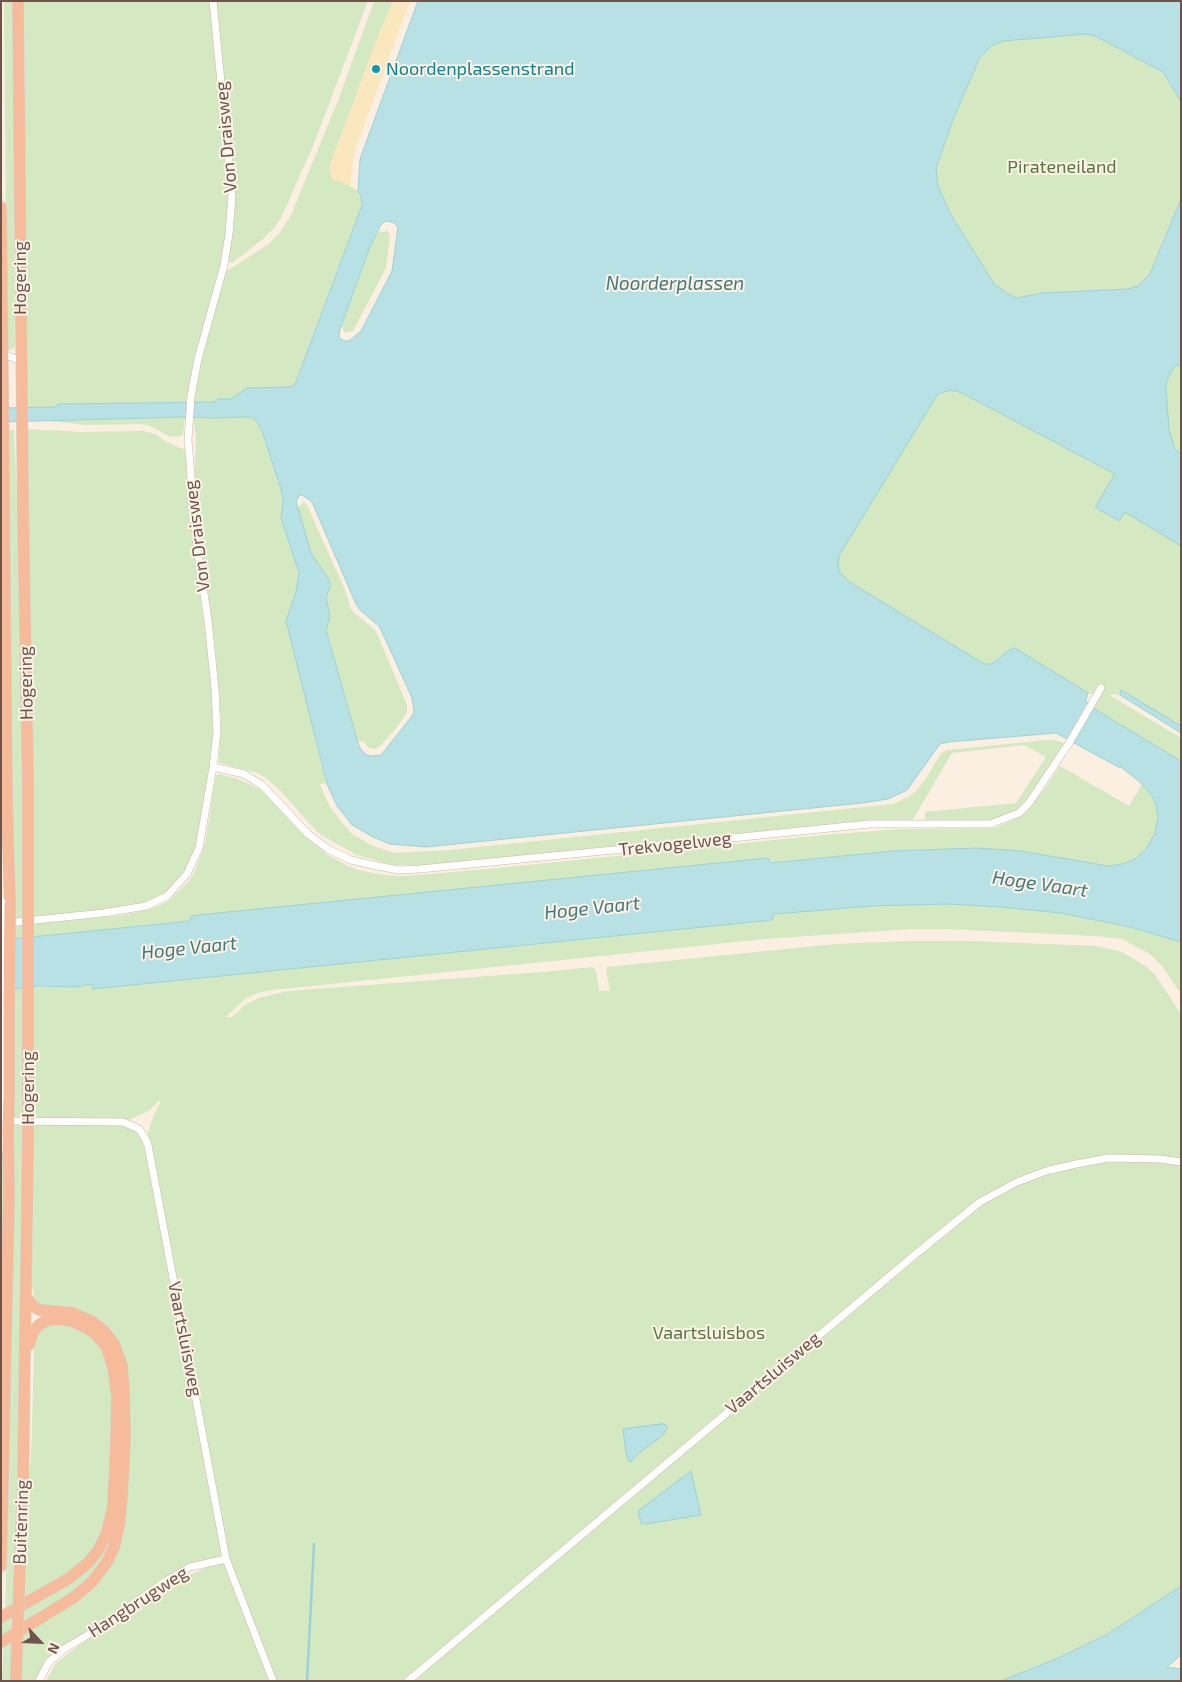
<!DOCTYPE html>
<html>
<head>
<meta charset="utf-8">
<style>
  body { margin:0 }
  #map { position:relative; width:1182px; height:1682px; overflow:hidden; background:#fbefe1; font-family:"Exo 2",sans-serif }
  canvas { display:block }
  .frame { position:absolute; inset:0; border:2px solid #715449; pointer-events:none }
  .north { position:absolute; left:15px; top:1617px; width:50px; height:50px; -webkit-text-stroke:4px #fef3e7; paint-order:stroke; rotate:115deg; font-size:14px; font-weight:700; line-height:20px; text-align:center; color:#715449 }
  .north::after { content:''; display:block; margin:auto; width:18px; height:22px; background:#715449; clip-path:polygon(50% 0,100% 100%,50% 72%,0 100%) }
</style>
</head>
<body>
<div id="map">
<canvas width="1182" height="1682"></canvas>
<div class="frame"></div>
<div class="north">N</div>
</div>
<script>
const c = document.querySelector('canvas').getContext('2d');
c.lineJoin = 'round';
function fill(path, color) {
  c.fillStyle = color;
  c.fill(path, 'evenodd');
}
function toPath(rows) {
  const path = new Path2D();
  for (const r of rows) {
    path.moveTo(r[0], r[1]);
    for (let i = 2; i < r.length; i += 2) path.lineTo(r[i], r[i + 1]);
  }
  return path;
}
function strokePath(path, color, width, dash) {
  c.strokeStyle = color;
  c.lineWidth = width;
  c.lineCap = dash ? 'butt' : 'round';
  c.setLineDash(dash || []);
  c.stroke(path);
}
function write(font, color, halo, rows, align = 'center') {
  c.font = font + ' "Exo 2",sans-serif';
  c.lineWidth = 4;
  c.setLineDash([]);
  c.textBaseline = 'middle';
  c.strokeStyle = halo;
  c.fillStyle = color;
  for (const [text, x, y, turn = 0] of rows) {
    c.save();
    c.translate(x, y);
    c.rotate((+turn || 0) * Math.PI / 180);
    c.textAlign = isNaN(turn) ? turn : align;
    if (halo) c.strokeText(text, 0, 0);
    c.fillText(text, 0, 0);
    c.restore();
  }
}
const green = toPath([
  [4,1,13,1,15,347,11,350,8,350,7,343],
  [24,1,211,1,229,195,226,235,221,265,193,366,186,402,59,404,55,407,26,408],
  [215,1,368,1,313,146,281,218,274,228,263,239,232,263,228,261,234,195,234,174],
  [374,1,393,1,379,34,329,168,348,185,358,191,361,196,362,205,295,385,289,387,247,388,231,399,218,399,214,402,194,402,199,367,225,272,269,244,280,232,291,215,339,98],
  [1086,34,1095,36,1163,72,1181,102,1181,199,1150,274,1138,286,1128,289,1042,293,1018,298,1010,295,995,285,951,215,938,186,936,168,954,117,980,57,991,46,1003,41],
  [387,230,390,236,386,268,353,331,345,333,341,326,370,247,378,231,384,232],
  [1181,365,1181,455,1175,449,1169,430,1166,389,1166,383,1172,370,1175,366],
  [943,380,1118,473,1181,542,1181,729,1120,694,1119,696,1116,694,1109,695,1181,738,1181,761,1092,708,1100,694,1086,694,990,669,826,570],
  [185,417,183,435,179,437,168,436,151,426,141,424,86,425,49,421],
  [247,417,253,417,262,431,281,489,283,501,281,518,299,573,296,592,287,621,326,783,320,784,323,792,330,807,344,825,352,834,371,845,394,853,450,850,893,804,908,797,915,792,927,777,941,753,948,750,1047,740,1054,740,1063,743,1063,746,1026,802,1018,809,1003,816,990,820,925,821,925,812,1016,803,1046,757,1024,745,952,753,912,821,473,862,426,865,392,865,357,855,321,835,305,819,281,791,265,777,257,773,220,763,219,761,221,720,216,657,194,487,196,436,193,418],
  [26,429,83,432,143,431,155,434,167,442,185,450,199,586,215,709,215,732,207,796,192,863,169,891,153,901,126,908,32,918],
  [8,430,14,430,19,539,22,732,24,919,13,920],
  [303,502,306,503,345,590,352,611,375,630,379,638,407,705,407,712,397,727,380,746,376,749,369,748,363,741,358,742,326,630,330,616,326,597,331,585,328,578,311,553,297,508,301,505],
  [1060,766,1129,806,1142,784,1148,790,1156,806,1158,825,1150,844,1141,855,1135,859,1122,864,1108,866,1021,851,977,848,893,851,769,863,768,858,208,914,191,916,190,921,1,940,1,926,116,916,137,912,150,909,167,902,173,897,189,881,194,873,199,860,206,839,215,781,216,776,218,774,238,779,260,789,305,837,328,855,346,865,358,870,384,875,405,876,488,869,834,834,903,829,995,828,1017,818,1029,808,1046,787],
  [948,904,1000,907,1061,913,1130,927,1181,942,1181,994,1162,966,1150,954,1122,939,1095,936,948,929,911,929,765,939,273,990,257,993,245,999,226,1017,232,1017,245,1005,258,998,288,991,542,972,594,967,597,974,599,991,610,991,606,969,607,967,835,944,908,941,970,941,1096,946,1122,952,1131,957,1148,968,1156,976,1181,1014,1181,1586,1106,1635,1056,1659,1001,1681,46,1681,56,1663,81,1644,182,1578,206,1568,206,1563,195,1565,56,1655,40,1681,20,1681,22,1633,34,1626,113,1557,117,1344,35,1301,31,1280,33,1124,125,1125,134,1130,142,1139,149,1167,147,1136,154,1114,160,1104,159,1100,150,1110,129,1120,33,1118,33,987,76,987,92,984,93,989,772,920,773,914,872,906],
  [24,988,24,1118,14,1118,14,989],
  [14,1124,24,1125,23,1251,14,1614,62,1585,111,1536,108,1554,85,1585,14,1631,12,1681,2,1681,4,1637,1,1638,1,1622,5,1619,11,1359],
  [5,1144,4,1260,1,1277,1,1159],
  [49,1324,78,1325,104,1348,114,1385,108,1523,84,1563,23,1602,25,1495,31,1459,34,1350,38,1332]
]);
const sand = toPath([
  [393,1,410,1,355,150,352,167,351,186,334,180,331,177,329,168,379,34]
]);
const water = toPath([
  [418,1,1181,1,1181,102,1163,72,1095,36,1086,34,1003,41,991,46,980,57,954,117,936,168,938,186,951,215,995,285,1010,295,1017,298,1042,293,1128,289,1138,286,1150,274,1181,199,1181,365,1175,366,1172,370,1166,383,1166,389,1169,430,1175,449,1181,455,1181,546,1125,512,1119,521,1095,507,1115,474,962,393,951,390,940,393,936,397,840,554,838,562,839,571,848,581,984,664,992,664,1012,648,1015,648,1088,693,1086,700,1088,705,1181,761,1181,942,1130,927,1061,913,1000,907,948,904,872,906,774,914,772,920,93,989,92,984,76,987,38,986,1,991,1,940,190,921,191,916,208,914,768,858,770,863,893,851,977,848,1021,851,1108,866,1122,864,1135,859,1146,849,1155,833,1158,818,1156,806,1152,796,1142,784,1121,767,1120,768,1056,733,949,742,940,744,907,790,888,799,862,803,426,847,390,844,373,837,352,825,337,806,327,784,286,621,296,592,299,573,281,518,283,501,281,489,262,431,257,422,253,418,247,417,214,418,185,417,1,422,1,408,55,407,58,404,214,402,218,399,231,399,247,388,289,387,295,385,362,205,361,196,358,191,360,159,418,1],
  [388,221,394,223,398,227,392,271,361,331,349,341,345,341,340,339,339,336,340,329,370,247,380,226,384,222,388,221],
  [302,495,312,502,356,604,360,610,379,626,383,634,412,698,414,712,412,716,381,755,372,756,367,755,361,750,358,743,326,630,330,616,326,597,331,585,328,578,311,553,296,501,299,496,302,495],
  [1121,690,1181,726,1181,733,1120,695,1121,690],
  [660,1424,664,1424,668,1427,662,1436,639,1453,631,1462,629,1461,626,1453,623,1429,660,1424],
  [691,1471,701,1515,646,1524,641,1523,638,1511,691,1471],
  [1181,1586,1181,1655,1167,1667,1181,1669,1181,1681,1001,1681,1056,1659,1106,1635,1181,1586]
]);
const stream = toPath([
  [307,1681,314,1544]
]);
const minor = toPath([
  [1,353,21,361],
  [213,767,244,774,262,785,308,834,328,849,351,860,377,866,399,870,420,869,644,847,869,824,990,824,1019,813,1029,803,1069,743,1101,688],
  [7,923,103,913,146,906,167,896,187,874,199,848,213,767,217,732,215,689,208,620,197,548,188,440,191,396,198,359,224,265,229,234,232,195,213,1],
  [2,1011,2,1095],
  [6,1121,123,1122,139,1129,145,1138,148,1145,226,1559,273,1681],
  [1,1147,2,1135],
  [39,1681,49,1662,64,1649,91,1633,166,1581,190,1567,226,1559],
  [408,1681,917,1253,980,1202,1017,1182,1046,1171,1076,1164,1109,1158,1160,1159,1181,1162]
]);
const trunk = toPath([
  [18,1,23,511,28,786,28,902],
  [1,207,7,806,10,904],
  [28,1006,28,1095],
  [9,1095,9,1011],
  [1,1566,9,1193,8,1135],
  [19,1589,23,1481,28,1136],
  [1,1617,68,1579,88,1563,99,1549,107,1532,113,1507,116,1445,117,1396,113,1367,107,1348,97,1335,87,1328,72,1321,59,1319,47,1320,39,1325,33,1332,29,1345],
  [1,1642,73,1598,92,1582,107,1562,114,1547,119,1525,122,1496,125,1436,124,1393,122,1366,114,1344,103,1330,91,1321,72,1313,40,1310,33,1306,26,1297],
  [16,1681,17,1646]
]);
const minorBridge = toPath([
  [2,902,2,1011],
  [2,1135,2,1095]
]);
const trunkBridge = toPath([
  [28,902,28,1006],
  [9,1011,10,904],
  [28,1095,28,1136],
  [8,1135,9,1095],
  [17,1646,19,1589]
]);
const markers = [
  [376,69,5,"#0f9aa8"]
];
const cultureNames = [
  ["Noordenplassenstrand",386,69]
];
const streetNames = [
  ["Von Draisweg",226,137,-95],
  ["Hogering",20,278,-90],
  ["Von Draisweg",197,536,-97],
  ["Hogering",26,683,-91],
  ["Trekvogelweg",675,844,-6],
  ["Hogering",28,1088,-90],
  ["Vaartsluisweg",185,1339,79],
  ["Vaartsluisweg",773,1373,-40],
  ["Buitenring",21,1522,-88],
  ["Hangbrugweg",138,1602,-33]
];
const parkNames = [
  ["Pirateneiland",1062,167],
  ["Vaartsluisbos",709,1333]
];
const waterNames = [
  ["Noorderplassen",675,284],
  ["Hoge Vaart",1040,884,8],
  ["Hoge Vaart",592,908,-6],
  ["Hoge Vaart",189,948,-6]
];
fill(green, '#d4e8c1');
fill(sand, '#fae7bd');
fill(water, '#b7e1e4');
strokePath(water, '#9ed1d5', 1);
strokePath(stream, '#9ed1d5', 2.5);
strokePath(minor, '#ceb8ac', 8);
strokePath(trunk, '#d7cfcc', 12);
strokePath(minor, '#fff', 7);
strokePath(trunk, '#f6bb9b', 11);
strokePath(minorBridge, '#ceb8ac', 8, []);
strokePath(trunkBridge, '#d7cfcc', 12, []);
strokePath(minorBridge, '#fff', 7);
strokePath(trunkBridge, '#f6bb9b', 11);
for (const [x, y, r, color] of markers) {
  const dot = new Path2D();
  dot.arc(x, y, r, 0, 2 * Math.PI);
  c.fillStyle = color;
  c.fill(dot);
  strokePath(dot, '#fef3e7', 2);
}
write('18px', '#0d838f', '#fef3e7', cultureNames, 'left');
write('18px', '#715449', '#fef3e7', streetNames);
write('18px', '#567742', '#fef3e7', parkNames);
write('italic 19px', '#41797e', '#fef3e7', waterNames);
</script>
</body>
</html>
